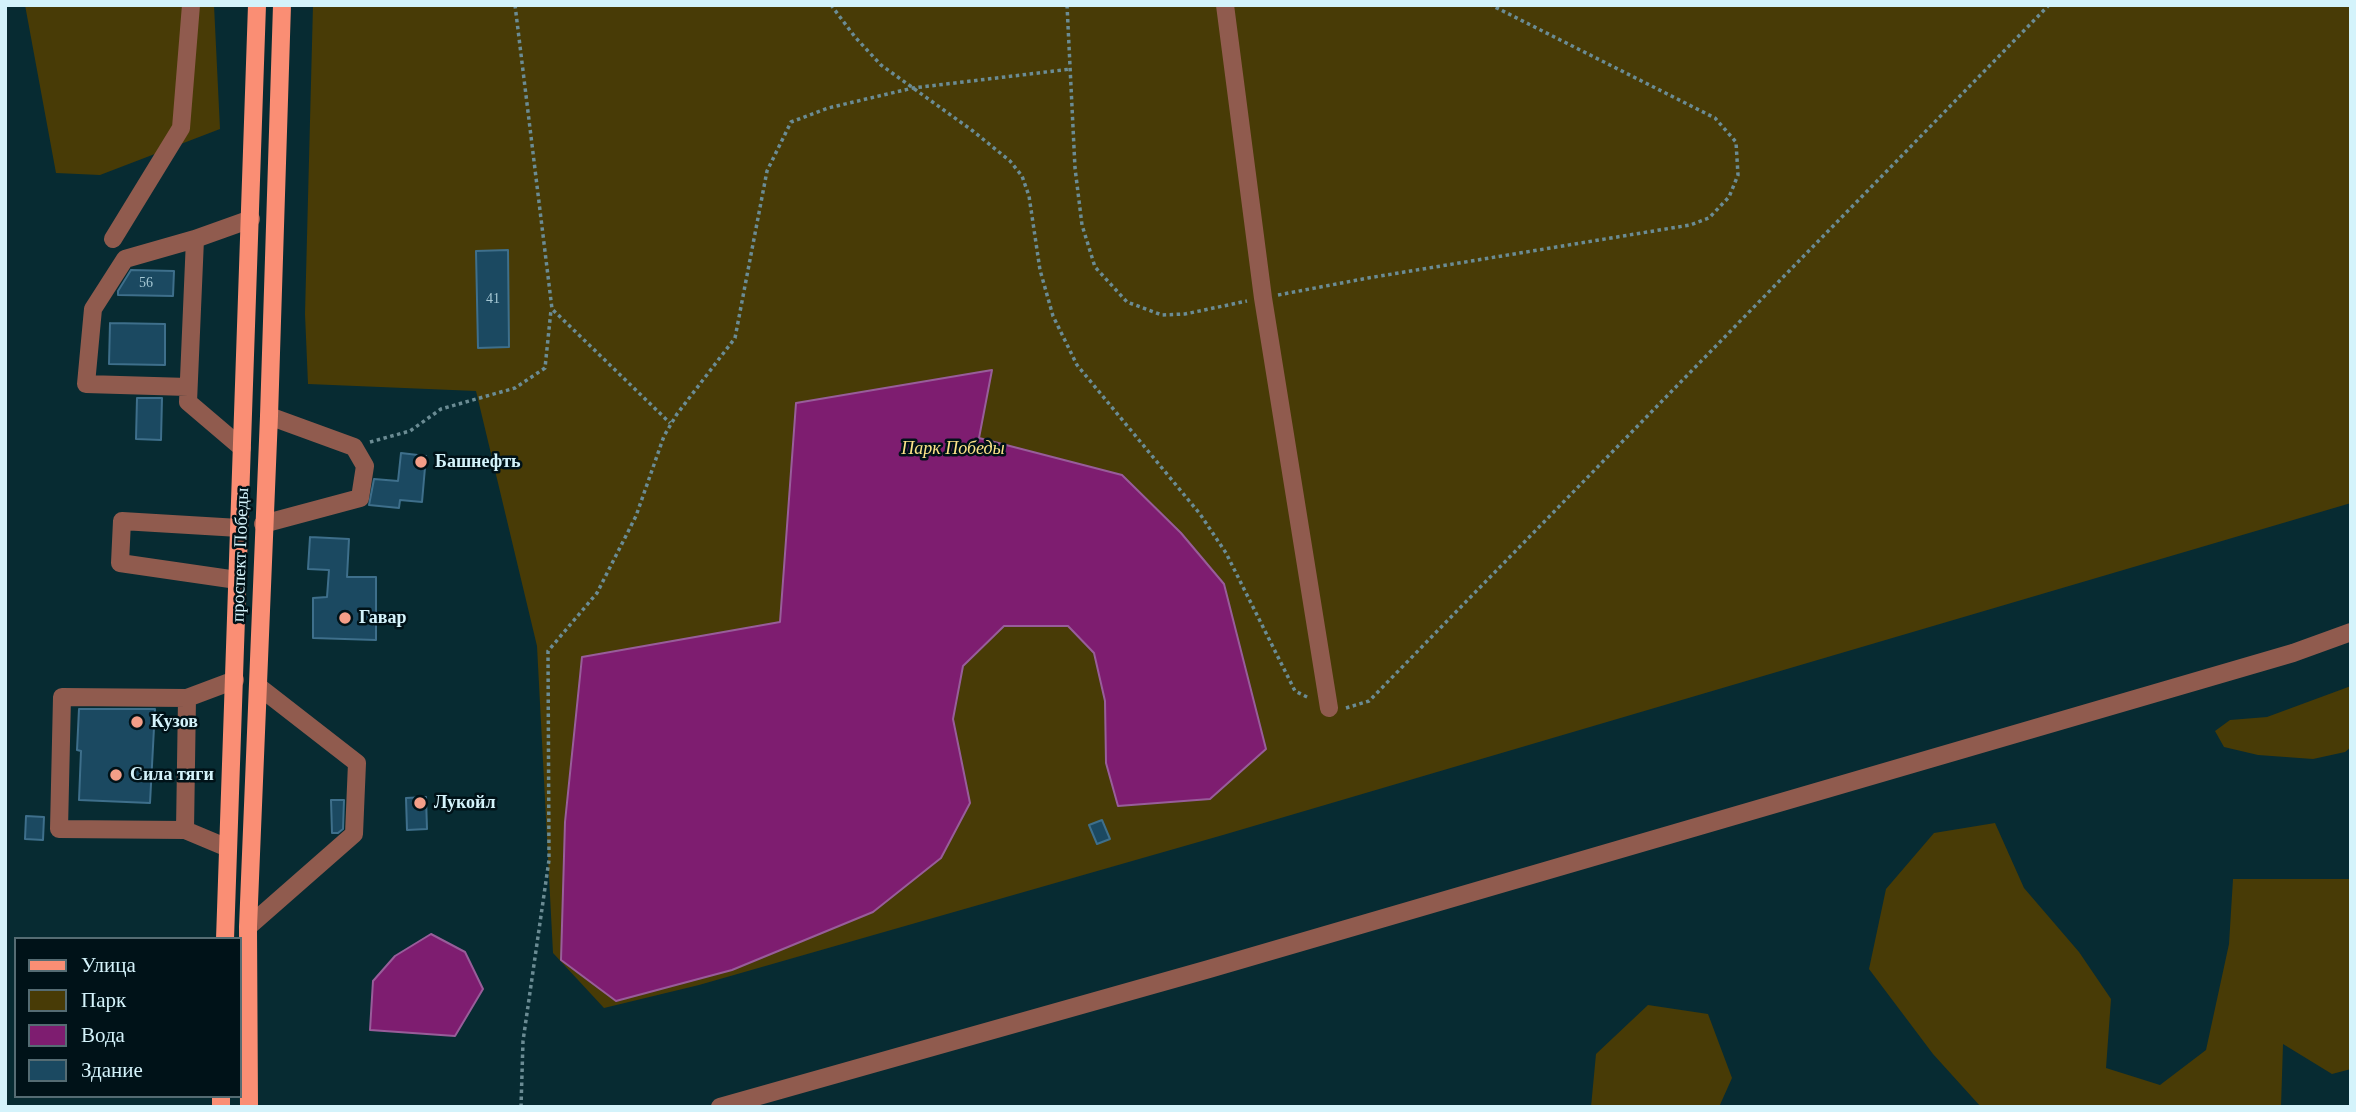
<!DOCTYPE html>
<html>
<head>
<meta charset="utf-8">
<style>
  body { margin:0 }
  #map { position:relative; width:2356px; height:1112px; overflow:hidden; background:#072b32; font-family:"Times New Roman",serif }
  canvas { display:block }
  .frame { position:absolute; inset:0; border:7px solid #d4f3fb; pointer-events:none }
  .legend { position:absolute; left:14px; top:937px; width:228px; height:161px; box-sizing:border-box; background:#001218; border:2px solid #556c73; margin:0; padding:9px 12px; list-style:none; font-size:21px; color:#d4f3fb }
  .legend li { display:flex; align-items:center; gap:14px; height:35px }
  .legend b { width:35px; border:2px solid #556c73 }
</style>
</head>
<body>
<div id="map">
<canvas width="2356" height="1112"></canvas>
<div class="frame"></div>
<ul class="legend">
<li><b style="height:9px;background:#fa8e74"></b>Улица</li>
<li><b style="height:19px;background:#483b06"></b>Парк</li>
<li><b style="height:19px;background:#7e1d70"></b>Вода</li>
<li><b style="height:19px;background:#1b4961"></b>Здание</li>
</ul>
</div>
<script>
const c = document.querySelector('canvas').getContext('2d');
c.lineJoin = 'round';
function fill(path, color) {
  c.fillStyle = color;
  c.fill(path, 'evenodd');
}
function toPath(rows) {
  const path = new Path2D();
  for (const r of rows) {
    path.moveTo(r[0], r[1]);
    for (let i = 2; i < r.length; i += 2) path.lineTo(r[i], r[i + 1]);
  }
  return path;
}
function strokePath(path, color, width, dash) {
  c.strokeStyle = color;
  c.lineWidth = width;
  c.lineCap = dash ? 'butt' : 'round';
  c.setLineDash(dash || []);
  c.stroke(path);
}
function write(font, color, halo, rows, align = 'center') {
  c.font = font + ' "Times New Roman",serif';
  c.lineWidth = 5;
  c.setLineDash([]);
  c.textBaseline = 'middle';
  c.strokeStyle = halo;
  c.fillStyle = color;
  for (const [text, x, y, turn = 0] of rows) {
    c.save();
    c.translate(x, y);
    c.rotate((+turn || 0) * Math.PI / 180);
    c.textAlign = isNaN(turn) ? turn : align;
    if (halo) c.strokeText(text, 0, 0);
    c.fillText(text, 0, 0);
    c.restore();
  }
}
const green = toPath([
  [25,5,214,5,220,129,100,175,56,173],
  [313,5,2351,5,2351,503,1223,835,699,985,604,1008,553,953,537,646,476,391,308,384,305,314],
  [2351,686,2351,747,2345,752,2313,759,2258,755,2224,747,2215,731,2230,720,2267,717],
  [1995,823,2024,888,2079,952,2111,999,2106,1068,2160,1085,2206,1050,2229,944,2233,879,2351,879,2351,1069,2332,1074,2283,1044,2281,1107,1981,1107,1933,1054,1869,969,1886,889,1934,833],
  [1648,1005,1708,1014,1732,1078,1719,1107,1591,1107,1596,1054]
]);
const water = toPath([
  [992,370,979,438,1122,475,1181,533,1224,584,1266,749,1210,799,1118,806,1106,763,1105,701,1094,653,1068,626,1004,626,963,666,953,719,970,803,941,858,873,912,732,970,616,1001,561,960,565,822,582,657,780,622,796,403,992,370],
  [431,934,465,952,483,989,455,1036,370,1030,373,981,395,956,431,934]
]);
const building = toPath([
  [508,250,509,347,478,348,476,251,508,250],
  [131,270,174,271,173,296,118,295,118,291,131,270],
  [110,323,165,324,165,365,109,364,110,323],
  [137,398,162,398,161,440,136,439,137,398],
  [401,453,426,456,422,502,400,500,399,508,369,505,374,479,398,481,401,453],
  [310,537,349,539,347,577,376,577,376,640,313,638,313,598,327,597,329,570,308,569,310,537],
  [79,709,155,709,150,803,79,800,81,751,77,750,79,709],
  [426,797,427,829,407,830,406,798,426,797],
  [331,800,344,800,343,829,338,833,332,833,331,800],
  [26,816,44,817,43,840,25,839,26,816],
  [1102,820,1110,839,1097,844,1089,825,1102,820]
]);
const path = toPath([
  [515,5,552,309,670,423],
  [831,5,855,37,881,65,973,131,1010,161,1022,176,1029,196,1040,270,1053,316,1077,365,1200,514,1226,553,1295,691,1309,698],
  [1067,5,1075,168,1082,225,1095,267,1127,302,1162,315,1185,314,1247,301],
  [1278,295,1368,278,1690,225,1709,218,1729,197,1738,175,1736,142,1715,118,1491,5],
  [370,442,410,431,441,409,515,388,545,368,551,310],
  [1346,708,1369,701,2049,5],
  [521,1107,523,1041,549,860,548,651,597,593,636,516,664,436,677,414,735,338,767,171,791,122,828,108,913,88,1071,69]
]);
const minor = toPath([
  [1225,5,1263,298,1329,708],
  [113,239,181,128,191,5],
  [188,387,86,384,93,309,125,259,195,239],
  [242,448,188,402,195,239,251,219],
  [263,524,360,498,365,466,354,447,269,416],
  [237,580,120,563,122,521,239,528],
  [185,830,59,829,62,697,187,698],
  [228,848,185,830,187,698,235,680],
  [248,927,354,834,357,763,258,686],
  [720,1107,1209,969,2293,653,2351,632]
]);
const major = toPath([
  [225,939,257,5],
  [221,1107,221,1096],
  [249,1107,248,927,269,416,282,5]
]);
const markers = [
  [421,462,7,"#f49e88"],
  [345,618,7,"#f49e88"],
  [137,722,7,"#f49e88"],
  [116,775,7,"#f49e88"],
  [420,803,7,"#f49e88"]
];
const numberNames = [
  ["56",146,283],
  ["41",493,299]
];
const parkNames = [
  ["Парк Победы",953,449]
];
const poiNames = [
  ["Башнефть",435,462],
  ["Гавар",359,618],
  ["Кузов",151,722],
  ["Сила тяги",130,775],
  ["Лукойл",434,803]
];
const streetNames = [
  ["проспект Победы",241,555,-88]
];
fill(green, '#483b06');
fill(water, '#7e1d70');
strokePath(water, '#985d9a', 2);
fill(building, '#1b4961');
strokePath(building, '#3e6f8b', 2);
strokePath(path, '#6b8c94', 3.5, [3.5, 3.5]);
strokePath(minor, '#905b4e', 18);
strokePath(major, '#fa8e74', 18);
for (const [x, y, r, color] of markers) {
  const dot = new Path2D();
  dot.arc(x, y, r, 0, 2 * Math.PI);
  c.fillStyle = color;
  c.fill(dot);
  strokePath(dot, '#001218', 2.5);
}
write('14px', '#a6c8d4', null, numberNames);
write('italic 18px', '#fce389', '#001218', parkNames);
write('bold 18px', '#d4f3fb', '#001218', poiNames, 'left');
write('18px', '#d4f3fb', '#001218', streetNames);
</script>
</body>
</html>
